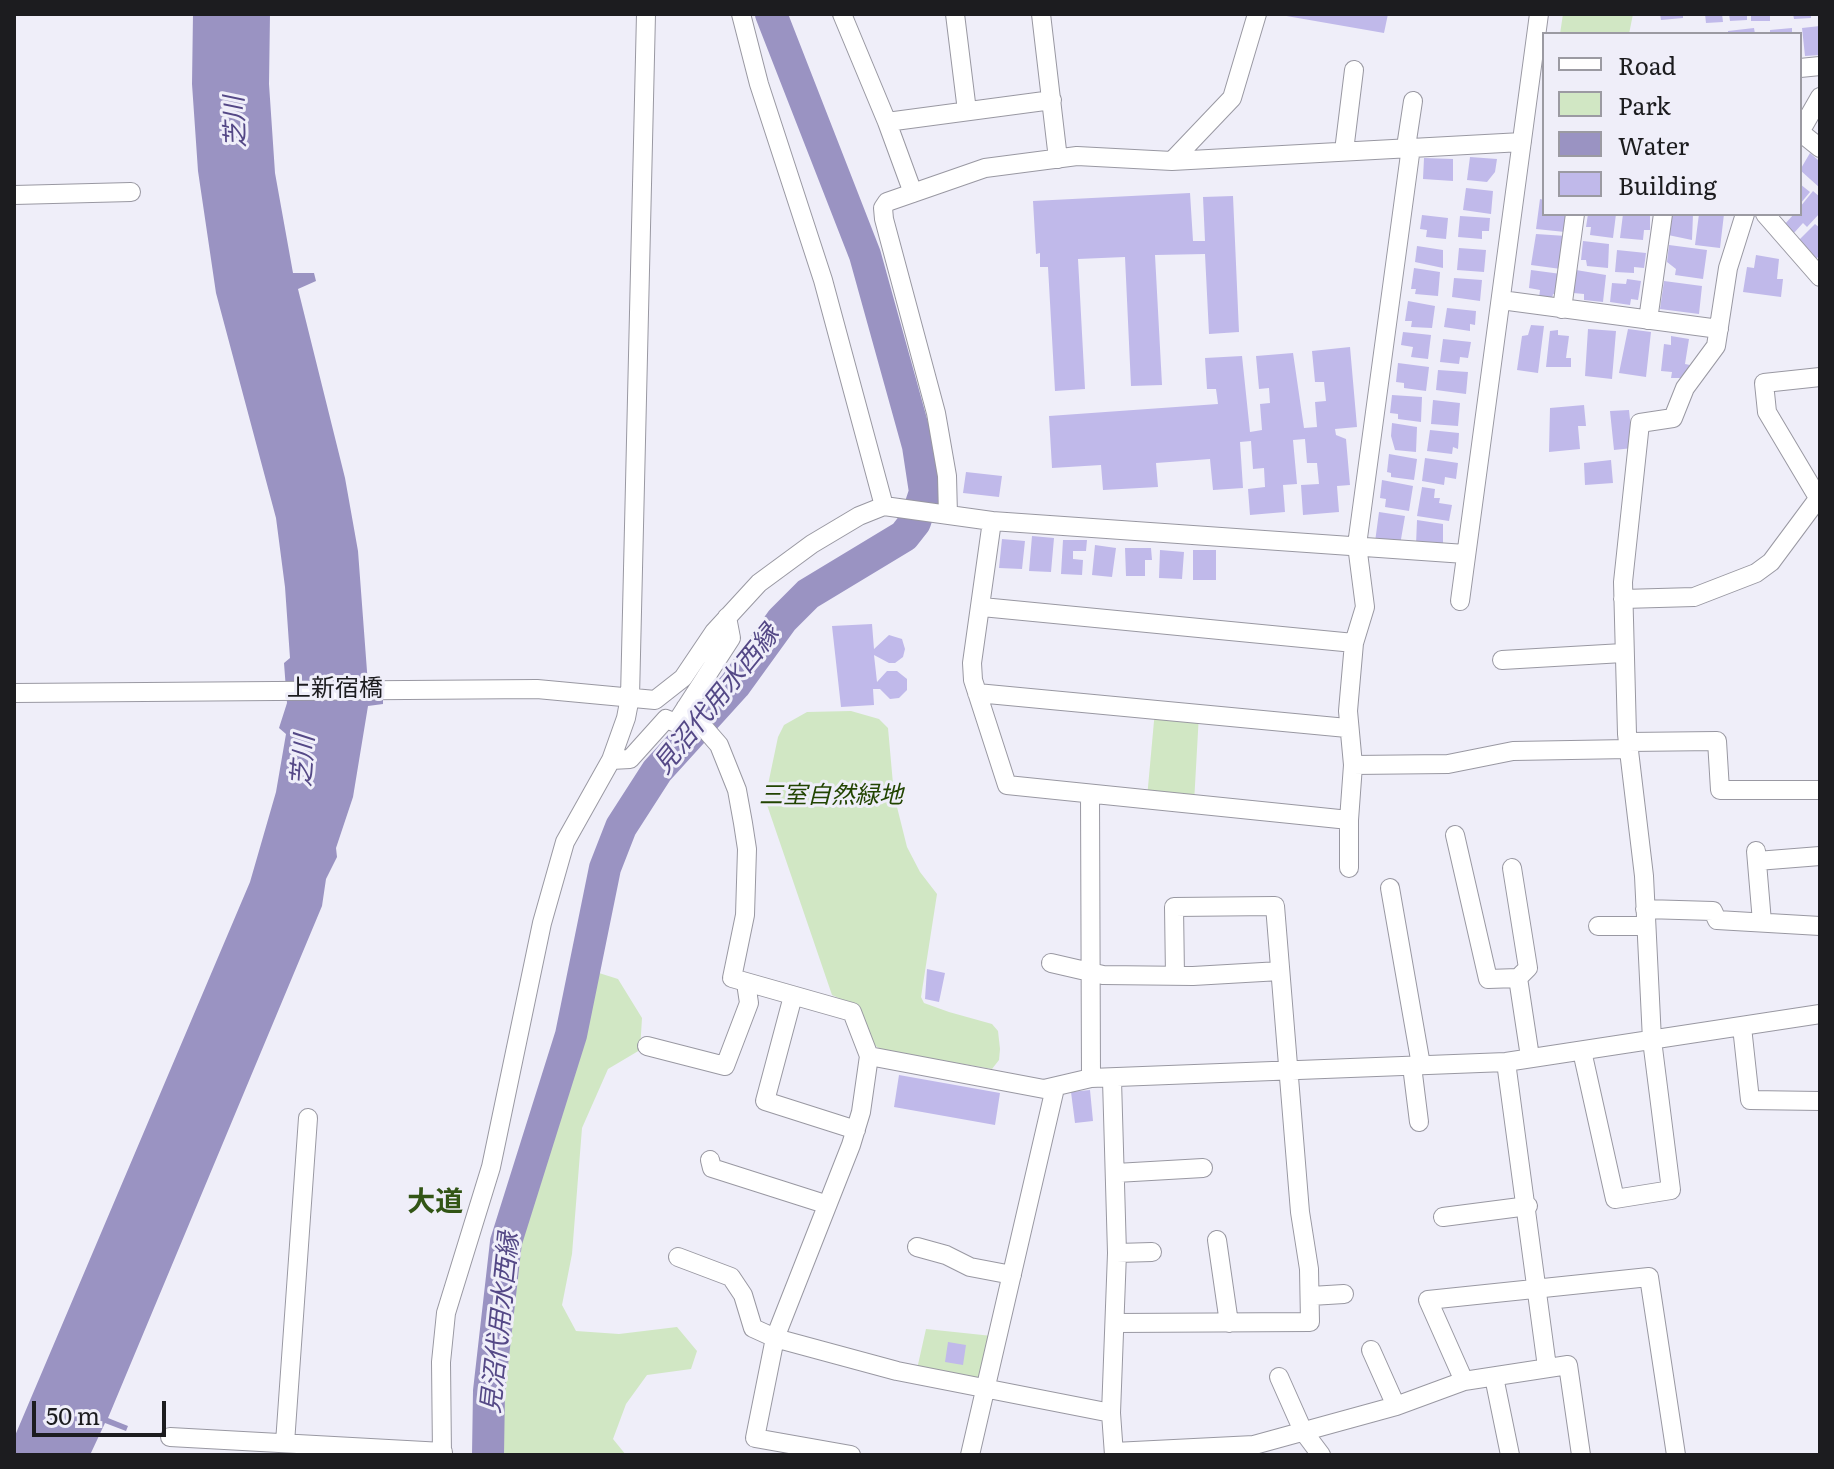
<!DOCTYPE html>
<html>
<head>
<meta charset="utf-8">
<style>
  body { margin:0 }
  #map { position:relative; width:1834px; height:1469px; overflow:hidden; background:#efeef9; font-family:Literata,serif }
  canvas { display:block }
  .frame { position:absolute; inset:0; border:16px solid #1c1c1f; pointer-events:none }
  .legend { position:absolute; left:1542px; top:32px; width:260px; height:184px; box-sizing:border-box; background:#efeef9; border:2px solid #9b9aa2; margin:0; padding:10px 14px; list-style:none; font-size:24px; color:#1c1c1f }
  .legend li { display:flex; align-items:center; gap:16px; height:40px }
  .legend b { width:40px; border:2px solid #9b9aa2 }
  .scale { position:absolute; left:32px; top:1401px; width:134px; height:36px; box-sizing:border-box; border:4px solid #1c1c1f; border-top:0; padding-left:10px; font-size:24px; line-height:28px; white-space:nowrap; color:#1c1c1f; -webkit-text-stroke:6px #efeef9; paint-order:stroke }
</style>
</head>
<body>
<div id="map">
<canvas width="1834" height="1469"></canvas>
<div class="frame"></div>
<ul class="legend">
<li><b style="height:10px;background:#fff"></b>Road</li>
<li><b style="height:22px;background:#d1e7c4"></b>Park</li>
<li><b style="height:22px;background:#9a93c2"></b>Water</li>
<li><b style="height:22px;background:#c0b9ea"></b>Building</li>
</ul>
<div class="scale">50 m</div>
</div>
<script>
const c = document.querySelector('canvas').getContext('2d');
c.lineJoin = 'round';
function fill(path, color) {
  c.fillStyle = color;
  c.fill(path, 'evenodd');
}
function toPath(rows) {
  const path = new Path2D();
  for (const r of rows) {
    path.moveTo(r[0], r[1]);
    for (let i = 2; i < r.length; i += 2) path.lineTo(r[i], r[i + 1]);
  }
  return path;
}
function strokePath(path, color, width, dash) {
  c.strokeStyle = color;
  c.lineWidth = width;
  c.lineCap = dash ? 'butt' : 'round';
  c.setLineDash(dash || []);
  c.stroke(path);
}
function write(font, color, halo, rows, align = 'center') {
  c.font = font + ' Literata,"Noto Sans JP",serif';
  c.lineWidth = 6;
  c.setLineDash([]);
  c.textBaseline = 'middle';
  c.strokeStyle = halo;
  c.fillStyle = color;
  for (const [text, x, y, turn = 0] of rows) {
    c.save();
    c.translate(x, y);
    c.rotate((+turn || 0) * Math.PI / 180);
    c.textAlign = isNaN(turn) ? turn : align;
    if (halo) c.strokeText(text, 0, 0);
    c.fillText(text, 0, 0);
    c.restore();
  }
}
const green = toPath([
  [1563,14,1633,14,1629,34,1560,34],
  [1155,710,1199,714,1194,803,1147,798],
  [851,711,879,719,888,728,894,795,907,847,920,872,937,894,921,997,924,1003,949,1012,992,1024,998,1031,1000,1049,999,1060,992,1069,882,1050,874,1045,858,1007,832,995,765,799,778,737,784,725,807,712],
  [580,967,618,979,642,1018,640,1050,608,1069,582,1128,572,1254,562,1305,576,1331,619,1334,677,1327,697,1351,691,1369,647,1375,626,1404,613,1439,626,1455,498,1455,505,1279,555,1036],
  [926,1329,992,1336,981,1379,917,1369]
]);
const water = toPath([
  [193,14,270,14,269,84,275,173,293,273,314,273,316,281,298,289,345,478,358,551,369,698,383,698,383,704,368,706,353,797,336,848,337,857,326,879,322,906,108,1418,128,1426,126,1431,105,1423,90,1455,14,1455,14,1438,250,882,276,792,286,734,279,728,287,703,284,663,290,658,285,587,276,518,216,293,198,171,192,84]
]);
const river = toPath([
  [488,1455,489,1391,506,1242,571,1035,605,868,621,827,657,771,735,685,782,620,808,594,904,536,915,522,925,492,918,446,865,255,771,14]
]);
const building = toPath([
  [1275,14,1388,14,1384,33],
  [1660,14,1683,14,1683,18,1661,20],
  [1705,14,1722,14,1723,22,1706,23],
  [1729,14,1747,14,1747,20,1730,21],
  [1751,14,1770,14,1770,21,1751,21],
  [1793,14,1811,14,1811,18,1794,19],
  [1820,26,1820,55,1805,56,1802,28],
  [1754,28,1755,34,1728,34,1728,31],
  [1792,28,1792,34,1770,34,1770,30],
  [1810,153,1818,160,1820,157,1820,188,1800,170],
  [1470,157,1497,159,1495,172,1487,182,1467,180],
  [1424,158,1453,159,1453,181,1423,179],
  [1800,184,1810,192,1800,204],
  [1466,188,1493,191,1491,214,1463,210],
  [1813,191,1820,197,1820,213,1807,227,1803,223,1793,234,1784,225,1794,214,1800,214,1800,207],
  [1190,193,1193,241,1205,241,1203,197,1233,196,1239,332,1209,334,1205,254,1155,255,1162,385,1131,386,1125,257,1078,259,1085,389,1055,391,1048,267,1040,267,1040,253,1036,254,1033,201],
  [1540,199,1544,200,1544,214,1568,214,1565,232,1536,229],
  [1588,214,1616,214,1613,238,1590,235,1591,227,1586,227],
  [1623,214,1650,214,1650,230,1644,230,1643,240,1620,238],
  [1672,214,1693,214,1692,240,1668,235],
  [1699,214,1724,214,1720,248,1695,245],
  [1422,215,1448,218,1446,239,1426,237,1427,230,1420,229],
  [1460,216,1490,218,1489,231,1482,231,1482,239,1458,237],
  [1815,224,1820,228,1820,255,1816,259,1798,241],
  [1536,234,1566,236,1561,269,1531,265],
  [1583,241,1609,244,1608,268,1587,266,1586,260,1581,260],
  [1669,245,1707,250,1703,279,1675,275,1676,269,1667,262],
  [1417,246,1443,250,1443,268,1415,262],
  [1459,248,1486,250,1484,272,1457,270],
  [1617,250,1646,253,1644,268,1634,267,1634,273,1615,272],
  [1756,255,1779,259,1777,279,1783,279,1781,297,1743,292,1747,267,1754,268],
  [1414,268,1440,272,1438,296,1415,294,1416,289,1411,289],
  [1531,270,1561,274,1558,294,1553,294,1552,299,1539,298,1540,290,1529,288],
  [1576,270,1606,275,1603,302,1584,300,1584,294,1573,293],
  [1454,278,1482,280,1480,301,1452,297],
  [1627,279,1641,281,1638,300,1631,299,1630,305,1610,302,1612,283,1626,284],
  [1664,281,1702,286,1699,314,1660,309],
  [1408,301,1435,306,1432,328,1411,327,1412,321,1405,321],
  [1447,308,1476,311,1475,325,1470,324,1470,331,1444,327],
  [1531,325,1544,326,1538,373,1517,370,1522,336,1528,335],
  [1588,329,1616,331,1612,379,1585,376],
  [1628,329,1651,332,1646,377,1619,373],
  [1558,330,1558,335,1569,336,1566,358,1571,358,1571,367,1546,367,1550,331],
  [1403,332,1431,335,1428,359,1411,357,1413,347,1401,345],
  [1671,336,1689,339,1685,364,1690,365,1688,378,1671,378,1672,372,1661,371,1664,344,1671,345],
  [1443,339,1471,342,1468,358,1460,357,1459,364,1440,362],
  [1350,347,1357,427,1335,429,1336,435,1346,439,1350,485,1337,486,1339,512,1303,515,1301,485,1319,484,1317,463,1307,463,1305,439,1293,440,1297,484,1283,485,1285,512,1250,515,1248,489,1265,487,1264,468,1253,469,1251,441,1240,442,1243,488,1213,490,1210,459,1156,463,1158,487,1103,490,1101,465,1052,468,1049,416,1218,404,1216,389,1207,389,1205,358,1242,356,1250,432,1262,430,1260,404,1270,403,1269,388,1259,389,1256,356,1293,353,1304,428,1317,427,1315,402,1326,401,1324,382,1315,382,1312,351],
  [1398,363,1429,367,1426,391,1404,388,1404,383,1396,382],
  [1438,370,1468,372,1466,394,1436,390],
  [1392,395,1422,397,1421,422,1398,419,1398,414,1390,413],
  [1433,400,1460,403,1458,426,1431,424],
  [1584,405,1586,426,1578,426,1580,449,1549,452,1550,408],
  [1629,410,1633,448,1614,450,1610,411],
  [1392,423,1417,427,1416,452,1395,450,1391,436],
  [1430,430,1459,433,1458,449,1453,447,1452,454,1427,451],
  [1389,454,1417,459,1414,480,1391,477,1391,473,1387,472],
  [1425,458,1458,463,1456,479,1445,477,1444,485,1422,481],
  [1611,460,1613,483,1585,485,1584,463],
  [966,472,1002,476,999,497,963,493],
  [1382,480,1413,486,1409,511,1385,507,1386,499,1380,498],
  [1422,487,1435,489,1434,498,1440,498,1439,503,1452,505,1449,521,1417,516],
  [1379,512,1405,516,1400,545,1375,542],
  [1417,520,1443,524,1443,548,1416,545],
  [1032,536,1054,538,1051,572,1029,571],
  [1002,539,1025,541,1022,569,999,568],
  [1063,540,1087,540,1086,551,1073,551,1073,559,1083,560,1082,575,1061,574],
  [1095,545,1116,548,1112,577,1092,575],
  [1125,548,1151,548,1152,560,1145,560,1145,576,1126,576],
  [1160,550,1184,552,1182,579,1159,578],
  [1193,550,1216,550,1216,580,1193,580],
  [872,624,874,649,889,635,902,639,905,649,903,657,895,663,889,663,874,655,877,682,887,671,897,671,907,679,907,690,899,698,890,699,880,689,873,689,874,705,841,707,832,626],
  [927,969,945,973,939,1002,925,999],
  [899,1075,1000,1093,995,1125,894,1107],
  [1090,1090,1093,1121,1075,1123,1071,1092],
  [948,1342,966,1345,963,1365,945,1362]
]);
const minor = toPath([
  [741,14,759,84,823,280,884,506],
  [842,14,887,122,1052,100],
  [955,14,967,111],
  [1041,14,1058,159],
  [1800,68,1820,66],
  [1820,97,1800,132,1820,148],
  [887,122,913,193],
  [1406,147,1413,101],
  [1344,151,1354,70],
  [1172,161,1232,98,1257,14],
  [14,195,131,192],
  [1765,214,1820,277],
  [1501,300,1719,329],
  [1562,309,1575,214],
  [1648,320,1663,214],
  [1817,496,1767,412,1764,383,1820,377],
  [948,515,947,476,936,413,884,219,883,208,887,202,985,168,1077,156,1172,161,1522,142],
  [992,521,972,663,973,680,1007,785,1349,820,1353,765,1348,711,1354,643,1365,607,1357,545,1411,147],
  [1623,599,1694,597,1756,573,1771,562,1820,496],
  [1460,601,1539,14],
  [982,607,1354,643],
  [1502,660,1623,653],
  [14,693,537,689,655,700,683,678,714,632,759,583,812,544,859,516,884,506,992,521,1465,554],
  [977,693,1347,728],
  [1628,742,1717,741,1720,790,1820,790],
  [611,760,630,759,666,719,676,723,731,638,727,617],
  [1353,765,1448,764,1513,751,1629,749],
  [1090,794,1091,1078],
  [1349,820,1349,868],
  [1455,835,1488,979,1518,978,1530,1057],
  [1756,851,1762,922],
  [1757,861,1820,856],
  [1512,868,1528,968,1518,978],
  [1390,888,1421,1065],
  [1645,909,1713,911,1717,920,1820,926],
  [1598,926,1645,926],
  [1051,963,1103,975,1193,976,1280,971],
  [793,996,765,1101,856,1130],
  [1742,1027,1750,1100,1820,1101],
  [647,1046,725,1066,749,1003,746,983],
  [1582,1051,1615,1199,1671,1190,1652,1040,1644,876,1627,734,1623,582,1640,423,1673,418,1685,388,1716,346,1728,268,1745,214],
  [869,1056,1044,1089,1091,1078,1506,1062,1820,1014],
  [1506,1062,1547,1367],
  [1412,1066,1419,1122],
  [1112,1080,1117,1253,1111,1413,1114,1455],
  [710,1160,712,1168,825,1204],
  [1116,1173,1203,1168],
  [1443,1217,1528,1206],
  [1217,1240,1229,1323],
  [917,1247,946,1255,970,1267,1012,1275],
  [1117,1253,1152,1252],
  [678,1257,731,1277,743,1295,753,1328,775,1338,851,1145,861,1112,869,1056,852,1012,732,978,745,915,747,849,743,823,737,790,719,745,686,707],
  [1311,1296,1344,1294],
  [1116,1323,1310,1322,1309,1269,1300,1212,1275,906,1174,907,1175,976],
  [1371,1350,1396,1406],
  [1279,1377,1303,1431,1321,1455],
  [1494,1377,1510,1455],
  [1464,1381,1428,1300,1649,1277,1676,1455],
  [170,1437,443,1452],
  [285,1443,308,1118],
  [1114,1452,1254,1445,1396,1406,1464,1381,1568,1365,1581,1455],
  [442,1455,441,1362,446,1313,491,1167,542,923,565,842,611,760,626,718,630,697,646,14],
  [851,1455,755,1438,775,1338,897,1371,1111,1413],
  [970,1455,1055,1088]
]);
const streetNames = [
  ["上新宿橋",335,689]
];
const parkNames = [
  ["三室自然緑地",831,796]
];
const waterNames = [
  ["芝川",236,122,-92],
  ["見沼代用水西縁",717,700,-51],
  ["芝川",304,761,-86],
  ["見沼代用水西縁",501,1323,-84]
];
const quarterNames = [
  ["大道",435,1203]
];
fill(green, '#d1e7c4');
fill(water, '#9a93c2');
strokePath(river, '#9a93c2', 32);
fill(building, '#c0b9ea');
strokePath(minor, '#9998a2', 20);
strokePath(minor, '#fff', 18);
write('24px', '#1c1c1f', '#efeef9', streetNames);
write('italic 24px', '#224401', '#efeef9', parkNames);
write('italic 26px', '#544886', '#efeef9', waterNames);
write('bold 28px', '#325515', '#efeef9', quarterNames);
</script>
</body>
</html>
